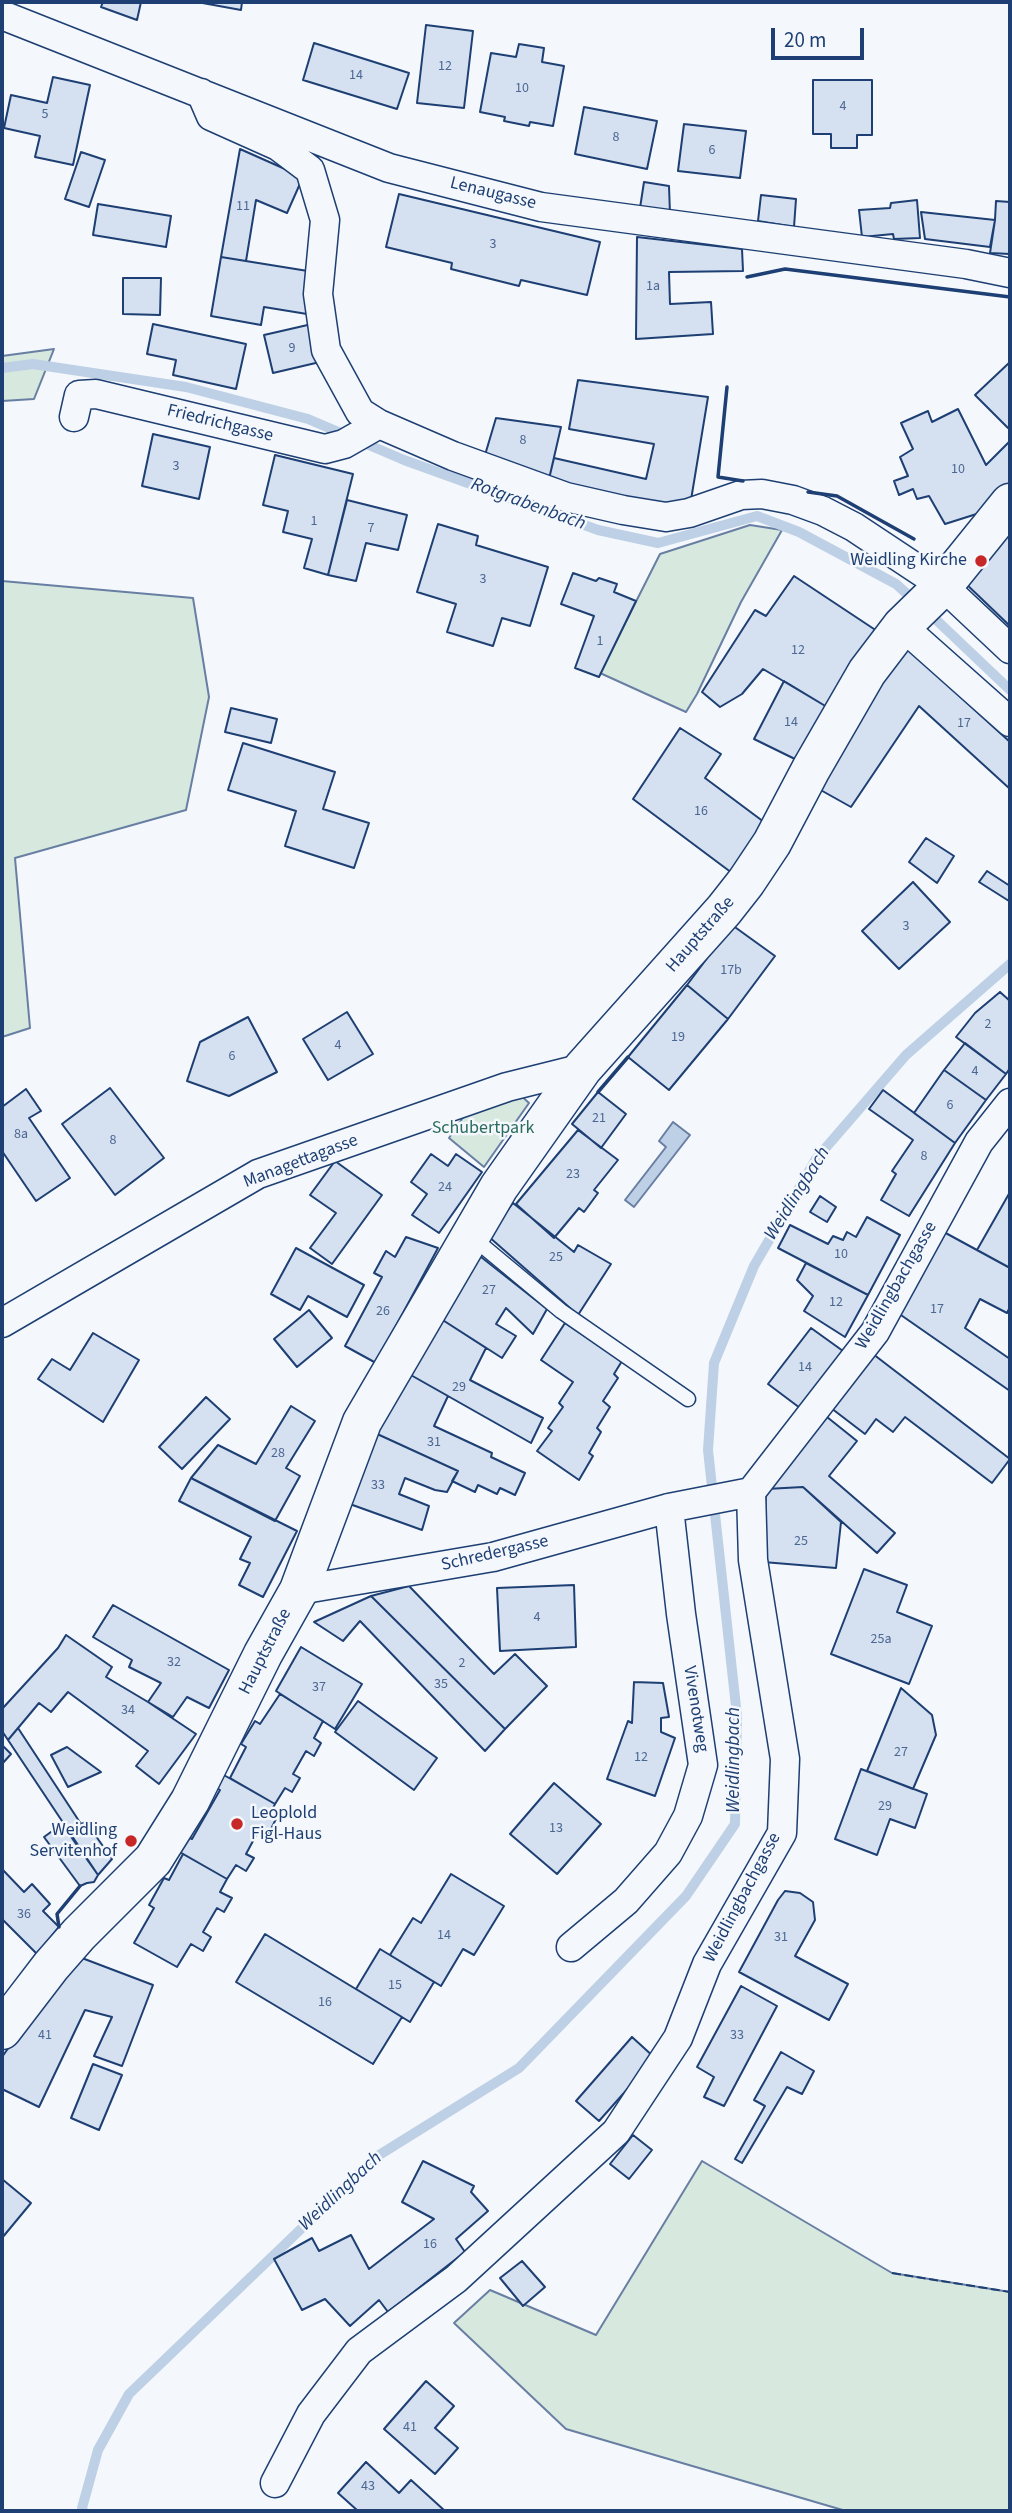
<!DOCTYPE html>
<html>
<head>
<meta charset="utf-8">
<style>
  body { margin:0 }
  #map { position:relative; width:1012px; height:2513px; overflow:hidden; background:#f4f7fb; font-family:"Source Sans 3",sans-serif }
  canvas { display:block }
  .frame { position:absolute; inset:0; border:4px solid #1d3f73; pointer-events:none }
  .scale { position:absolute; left:771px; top:28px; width:93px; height:32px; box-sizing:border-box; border:4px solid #1d3f73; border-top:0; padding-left:9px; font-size:21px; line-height:24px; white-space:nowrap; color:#1d3f73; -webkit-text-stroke:5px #f4f7fb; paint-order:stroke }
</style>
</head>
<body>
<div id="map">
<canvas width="1012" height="2513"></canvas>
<div class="frame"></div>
<div class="scale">20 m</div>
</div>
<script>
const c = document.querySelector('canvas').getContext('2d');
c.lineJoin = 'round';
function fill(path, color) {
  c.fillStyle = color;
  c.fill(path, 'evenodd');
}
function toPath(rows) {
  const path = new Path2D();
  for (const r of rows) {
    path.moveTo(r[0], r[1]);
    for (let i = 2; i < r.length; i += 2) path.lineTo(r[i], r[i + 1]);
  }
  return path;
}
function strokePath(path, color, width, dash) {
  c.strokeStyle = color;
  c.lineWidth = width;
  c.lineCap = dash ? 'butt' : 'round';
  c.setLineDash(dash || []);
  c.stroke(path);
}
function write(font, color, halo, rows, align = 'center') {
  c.font = font + ' "Source Sans 3",sans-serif';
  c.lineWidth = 5;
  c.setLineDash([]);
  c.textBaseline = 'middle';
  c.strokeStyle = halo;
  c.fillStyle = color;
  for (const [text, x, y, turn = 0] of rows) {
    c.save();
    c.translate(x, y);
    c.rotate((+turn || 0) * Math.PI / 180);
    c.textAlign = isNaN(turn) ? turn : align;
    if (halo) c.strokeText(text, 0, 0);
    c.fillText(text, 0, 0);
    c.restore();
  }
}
const green = toPath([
  [54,349,34,399,2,401,2,356,54,349],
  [750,525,782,530,741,602,697,694,686,712,600,673,660,554,750,525],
  [2,581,193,598,209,697,186,810,15,858,30,1028,2,1037,2,581],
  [518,1093,529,1103,484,1167,449,1138,468,1110,518,1093],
  [702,2161,892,2273,1010,2292,1010,2511,846,2511,566,2429,454,2323,490,2290,596,2335,702,2161]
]);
const water = toPath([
  [673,1122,690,1135,634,1207,625,1200,666,1147,659,1141,673,1122]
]);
const stream = toPath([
  [2,368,33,364,186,387,308,419,404,460,598,530,658,543,757,516,799,532,896,584,916,602],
  [928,612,1010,690],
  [83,2511,82,2508,98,2450,129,2394,376,2157,519,2068,686,1896,735,1824,737,1716,708,1450,714,1363,754,1266,816,1159,906,1055,1010,964]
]);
const building = toPath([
  [103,2,141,2,137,20,101,7,103,2],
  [197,2,242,2,241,10,197,2],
  [426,25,473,31,464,108,417,103,426,25],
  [314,43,409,73,397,109,303,80,314,43],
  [519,44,544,48,542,62,564,66,553,126,530,122,529,126,504,121,505,117,480,112,491,53,516,57,519,44],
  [53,77,90,85,73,165,35,157,40,136,4,128,11,95,47,103,53,77],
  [813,80,872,80,872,135,857,135,857,148,831,148,831,134,813,134,813,80],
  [584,107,657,121,647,169,575,154,584,107],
  [684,124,746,131,740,178,678,171,684,124],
  [240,149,303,177,287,213,256,200,246,261,221,257,240,149],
  [81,152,105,160,89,207,65,199,81,152],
  [644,182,669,186,670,214,640,208,644,182],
  [399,194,600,242,587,295,521,280,519,286,451,269,452,263,386,247,399,194],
  [761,195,796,199,794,227,758,221,761,195],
  [917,200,920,238,894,239,893,234,862,237,859,210,890,208,891,203,917,200],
  [996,201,1010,202,1010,254,990,253,995,220,996,201],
  [98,204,171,216,166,247,93,235,98,204],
  [921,212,995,220,990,247,925,239,921,212],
  [637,237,742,249,743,271,669,272,670,304,711,302,713,334,636,339,637,237],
  [221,257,314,272,307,314,264,307,261,325,211,316,221,257],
  [123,278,161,278,160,315,123,314,123,278],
  [153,324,246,344,236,389,173,375,176,360,147,354,153,324],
  [312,324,320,362,273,373,264,335,312,324],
  [1010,362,1010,427,1008,428,975,395,1010,362],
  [578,380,708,397,691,500,664,505,549,479,554,458,646,479,654,444,569,429,578,380],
  [958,409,986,465,1010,441,1010,482,986,511,945,524,929,496,917,499,913,489,899,495,894,481,908,476,900,457,913,449,901,423,928,411,932,422,958,409],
  [496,418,561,427,549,479,485,455,496,418],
  [153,434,210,447,199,499,142,486,153,434],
  [275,455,353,474,328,575,304,568,312,539,283,532,288,511,263,505,275,455],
  [347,500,407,515,398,550,366,543,356,581,328,575,347,500],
  [1010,516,1010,626,963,581,1010,516],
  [438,524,478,536,476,545,548,567,530,626,502,618,493,646,447,632,456,604,417,592,438,524],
  [573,573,596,581,599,578,617,584,614,592,636,601,599,677,575,668,594,616,561,604,573,573],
  [794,576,880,633,827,707,763,669,742,694,720,707,702,692,755,610,766,616,794,576],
  [908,649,1010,742,1010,789,919,706,851,807,817,788,883,682,908,649],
  [784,681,827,707,801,762,754,739,784,681],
  [231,708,277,719,271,743,225,732,231,708],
  [680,728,721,754,705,778,768,825,732,873,633,799,680,728],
  [243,743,335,772,323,809,369,823,354,868,285,846,296,811,228,790,243,743],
  [926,838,954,856,937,883,909,862,926,838],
  [987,871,1010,886,1009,901,979,882,987,871],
  [913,882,950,922,899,969,862,931,913,882],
  [732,925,775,956,728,1019,687,985,732,925],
  [687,985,728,1019,669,1090,628,1057,687,985],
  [1000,992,1010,1001,1010,1068,1006,1074,956,1037,975,1013,1000,992],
  [347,1012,373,1054,328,1080,303,1039,347,1012],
  [248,1017,277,1072,229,1096,187,1081,200,1042,248,1017],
  [965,1043,1006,1074,986,1100,944,1070,965,1043],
  [944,1070,986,1100,955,1143,914,1113,944,1070],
  [110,1088,164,1158,115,1195,62,1124,110,1088],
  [26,1089,41,1111,29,1118,70,1178,36,1201,2,1151,2,1107,26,1089],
  [883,1090,955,1143,909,1216,881,1200,896,1174,892,1171,913,1140,869,1109,883,1090],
  [598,1092,626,1114,601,1148,572,1124,598,1092],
  [578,1130,618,1160,594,1190,598,1193,584,1212,579,1208,554,1238,516,1204,578,1130],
  [431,1154,448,1166,456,1154,482,1172,439,1233,412,1215,427,1194,411,1182,431,1154],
  [335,1161,382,1195,332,1264,310,1248,336,1213,310,1195,335,1161],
  [1010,1192,1010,1268,977,1250,1010,1192],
  [820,1196,836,1207,827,1222,810,1212,820,1196],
  [513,1203,574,1252,578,1245,611,1264,578,1315,488,1236,513,1203],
  [867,1217,900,1235,868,1295,778,1248,790,1225,828,1244,833,1236,843,1240,847,1232,856,1237,867,1217],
  [942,1231,1010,1268,1010,1307,1007,1313,980,1299,965,1328,1010,1359,1010,1391,898,1313,942,1231],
  [406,1237,438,1248,376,1363,345,1346,382,1277,374,1273,386,1251,395,1257,406,1237],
  [296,1248,364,1285,347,1317,308,1296,300,1310,271,1294,296,1248],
  [476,1253,547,1309,533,1334,506,1308,496,1324,516,1336,502,1358,438,1317,476,1253],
  [806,1263,868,1295,845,1337,804,1311,813,1296,797,1280,806,1263],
  [309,1310,332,1338,297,1367,274,1339,309,1310],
  [438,1317,486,1348,470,1380,543,1418,531,1443,409,1374,438,1317],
  [565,1323,622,1361,614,1374,618,1378,603,1401,610,1407,597,1428,601,1432,589,1453,593,1456,579,1480,537,1451,552,1431,548,1428,563,1407,559,1403,573,1382,541,1360,565,1323],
  [811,1328,843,1351,800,1408,768,1384,811,1328],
  [93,1333,139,1360,103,1422,38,1379,52,1359,70,1370,93,1333],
  [873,1354,1010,1459,992,1483,905,1417,893,1432,876,1419,865,1434,831,1408,873,1354],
  [409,1374,448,1396,434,1426,492,1453,491,1457,525,1473,515,1495,500,1488,497,1494,478,1485,475,1492,452,1481,458,1471,375,1433,409,1374],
  [206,1397,230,1419,182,1469,159,1447,206,1397],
  [291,1406,315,1421,286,1468,300,1476,275,1521,191,1478,218,1445,256,1464,291,1406],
  [827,1417,857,1441,829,1476,895,1533,877,1553,803,1487,766,1489,827,1417],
  [375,1433,458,1471,447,1492,435,1490,405,1478,399,1494,429,1506,422,1530,347,1503,375,1433],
  [191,1478,297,1531,263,1597,239,1585,250,1563,240,1559,251,1537,179,1501,191,1478],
  [803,1487,841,1522,836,1568,763,1562,766,1489,803,1487],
  [864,1569,907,1585,897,1612,932,1626,909,1684,831,1654,864,1569],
  [574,1585,576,1647,500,1651,497,1588,574,1585],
  [409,1586,494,1674,515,1654,547,1686,505,1729,371,1596,409,1586],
  [371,1596,505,1729,485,1751,360,1621,343,1641,314,1622,371,1596],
  [113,1605,229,1670,209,1708,187,1697,173,1717,148,1702,161,1683,129,1667,132,1660,93,1637,113,1605],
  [66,1635,112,1667,106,1677,148,1702,196,1734,159,1784,136,1766,148,1751,68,1692,51,1712,39,1703,8,1740,2,1731,2,1709,58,1648,66,1635],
  [301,1647,362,1684,335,1729,276,1691,301,1647],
  [634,1682,663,1683,669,1717,661,1718,661,1732,675,1738,655,1796,607,1779,628,1721,632,1723,634,1682],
  [901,1688,932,1715,936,1735,913,1789,867,1771,901,1688],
  [280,1694,323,1721,314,1738,321,1743,314,1756,306,1751,293,1774,300,1778,292,1792,285,1788,275,1804,230,1778,246,1747,241,1744,255,1721,260,1724,280,1694],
  [358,1701,437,1758,414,1790,335,1732,358,1701],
  [18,1728,81,1824,86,1822,112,1859,98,1875,8,1740,18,1728],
  [2,1745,11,1754,2,1764,2,1745],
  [67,1747,101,1772,68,1787,51,1755,67,1747],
  [861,1769,927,1794,915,1828,890,1819,877,1855,835,1839,861,1769],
  [222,1774,275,1804,270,1814,276,1819,269,1833,260,1828,246,1854,254,1858,246,1871,236,1865,227,1879,178,1851,186,1836,192,1839,220,1790,215,1787,222,1774],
  [554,1783,601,1824,557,1874,510,1834,554,1783],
  [62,1824,98,1875,94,1882,87,1883,80,1886,44,1837,62,1824],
  [183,1854,227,1879,220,1892,232,1898,224,1912,217,1908,203,1932,211,1937,203,1951,191,1944,177,1967,134,1943,154,1908,149,1905,164,1878,169,1880,183,1854],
  [2,1869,24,1892,32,1884,50,1904,43,1911,59,1927,37,1954,2,1919,2,1869],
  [451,1874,504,1906,474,1955,463,1949,441,1986,390,1955,413,1918,421,1923,451,1874],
  [785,1891,800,1893,813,1902,815,1920,795,1956,848,1984,829,2020,739,1972,778,1900,785,1891],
  [265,1934,402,2017,373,2064,236,1982,265,1934],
  [380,1949,434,1982,410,2022,356,1989,380,1949],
  [74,1955,153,1985,122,2066,94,2056,112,2017,85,2010,39,2107,2,2089,2,2057,74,1955],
  [741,1986,777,2006,724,2106,704,2097,714,2077,697,2067,741,1986],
  [632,2037,655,2058,599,2121,576,2101,632,2037],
  [781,2052,814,2071,802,2094,787,2087,742,2163,735,2159,765,2106,754,2100,781,2052],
  [93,2064,122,2075,99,2130,71,2118,93,2064],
  [633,2135,652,2150,629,2179,610,2164,633,2135],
  [423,2161,474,2186,471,2192,488,2211,456,2239,465,2252,388,2312,379,2300,350,2326,325,2299,302,2310,274,2259,312,2238,319,2251,351,2235,369,2269,434,2219,402,2202,423,2161],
  [2,2179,31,2203,2,2238,2,2179],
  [522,2261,545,2287,523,2306,500,2278,522,2261],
  [426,2381,454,2406,435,2428,458,2448,435,2474,384,2429,426,2381],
  [366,2462,399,2493,411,2480,445,2511,358,2511,338,2493,366,2462]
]);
const service = toPath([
  [472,1237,561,1311,688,1399]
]);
const minor = toPath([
  [2,15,389,168,541,207,966,264,1010,273],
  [201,93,211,116,278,146,310,170,325,220,318,294,326,350,360,412,379,424,453,456,566,497,623,510,666,517,689,513,741,495,762,494,793,500,823,511,854,527,943,586,1010,649],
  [74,417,79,395,96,394,325,449,344,444,379,424],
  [902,626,1010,722],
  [2,1323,258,1174,507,1087,583,1068],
  [299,1590,493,1557,669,1508,751,1492],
  [571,1947,626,1901,668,1853,688,1816,703,1765,681,1614,669,1508],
  [275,2483,311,2414,359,2351,456,2279,616,2132,678,2038,707,1964,782,1833,785,1759,753,1560,751,1492,875,1332,979,1142,1010,1103]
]);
const secondary = toPath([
  [2,2030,51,1966,79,1934,153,1860,190,1801,263,1654,299,1590,362,1422,499,1187,583,1068,724,910,746,882,772,843,811,769,867,672,902,626,943,586,1010,503]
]);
const fence = toPath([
  [892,2273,1010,2292]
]);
const wall = toPath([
  [747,277,785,269,1010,297],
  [727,387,718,477,743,481],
  [808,492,837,496,914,539],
  [598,1092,628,1057],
  [59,1927,57,1914,80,1886]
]);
const markers = [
  [981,561,7,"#c62828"],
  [237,1824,7,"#c62828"],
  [131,1841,7,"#c62828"]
];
const numberNames = [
  ["12",445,67],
  ["14",356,76],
  ["10",522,89],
  ["4",843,107],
  ["5",45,115],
  ["8",616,138],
  ["6",712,151],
  ["11",243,207],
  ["3",493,245],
  ["1a",653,287],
  ["9",292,349],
  ["8",523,441],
  ["3",176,467],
  ["10",958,470],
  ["1",314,522],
  ["7",371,529],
  ["3",483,580],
  ["1",600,642],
  ["12",798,651],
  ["14",791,723],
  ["17",964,724],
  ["16",701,812],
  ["3",906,927],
  ["17b",731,971],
  ["2",988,1025],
  ["19",678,1038],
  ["4",338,1046],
  ["6",232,1057],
  ["4",975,1072],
  ["6",950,1106],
  ["21",599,1119],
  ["8a",21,1135],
  ["8",113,1141],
  ["8",924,1157],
  ["23",573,1175],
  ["24",445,1188],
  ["10",841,1255],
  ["25",556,1258],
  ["27",489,1291],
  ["12",836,1303],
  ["17",937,1310],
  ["26",383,1312],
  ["14",805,1368],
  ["29",459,1388],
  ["31",434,1443],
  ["28",278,1454],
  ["33",378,1486],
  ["25",801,1542],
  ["4",537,1618],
  ["25a",881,1640],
  ["32",174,1663],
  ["2",462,1664],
  ["35",441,1685],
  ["37",319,1688],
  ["34",128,1711],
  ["27",901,1753],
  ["12",641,1758],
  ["29",885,1807],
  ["13",556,1829],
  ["36",24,1915],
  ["14",444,1936],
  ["31",781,1938],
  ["15",395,1986],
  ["16",325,2003],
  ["41",45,2036],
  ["33",737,2036],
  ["16",430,2245],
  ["41",410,2428],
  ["43",368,2487]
];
const streetNames = [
  ["Lenaugasse",493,194,14],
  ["Friedrichgasse",220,424,14],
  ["Hauptstraße",701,935,-49],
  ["Managettagasse",301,1162,-21],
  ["Weidlingbachgasse",897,1286,-60],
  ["Schredergasse",495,1554,-13],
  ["Hauptstraße",266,1652,-63],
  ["Vivenotweg",695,1709,81],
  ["Weidlingbachgasse",743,1898,-62]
];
const poiNames = [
  ["Weidling Kirche",967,561],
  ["Leoplold",251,1814,"left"],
  ["Figl-Haus",251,1835,"left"],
  ["Weidling",117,1831],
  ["Servitenhof",117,1852]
];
const parkNames = [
  ["Schubertpark",483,1129]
];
const waterNames = [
  ["Rotgrabenbach",528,505,20],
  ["Weidlingbach",798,1194,-58],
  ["Weidlingbach",735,1760,-90],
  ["Weidlingbach",341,2192,-43]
];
fill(green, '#d7e8df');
strokePath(green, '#687fa3', 2);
fill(water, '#bed0e5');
strokePath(water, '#687fa3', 2);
strokePath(stream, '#bed0e5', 10);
fill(building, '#d5e0f0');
strokePath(building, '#1d3f73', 2);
strokePath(service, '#1d3f73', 17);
strokePath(minor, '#1d3f73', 31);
strokePath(secondary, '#1d3f73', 41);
strokePath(service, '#f4f7fb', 14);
strokePath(minor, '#f4f7fb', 28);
strokePath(secondary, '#f4f7fb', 38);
strokePath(fence, '#1d3f73', 2, [9, 3.5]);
strokePath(wall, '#1d3f73', 3.5);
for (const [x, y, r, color] of markers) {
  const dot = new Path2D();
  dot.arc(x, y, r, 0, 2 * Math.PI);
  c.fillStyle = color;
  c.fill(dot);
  strokePath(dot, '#f4f7fb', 2.5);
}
write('14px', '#4b6792', null, numberNames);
write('18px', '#1d3f73', '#f4f7fb', streetNames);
write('18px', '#1d3f73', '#f4f7fb', poiNames, 'right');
write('18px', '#2c6c60', '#f4f7fb', parkNames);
write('italic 19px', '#1d3f73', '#f4f7fb', waterNames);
</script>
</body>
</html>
